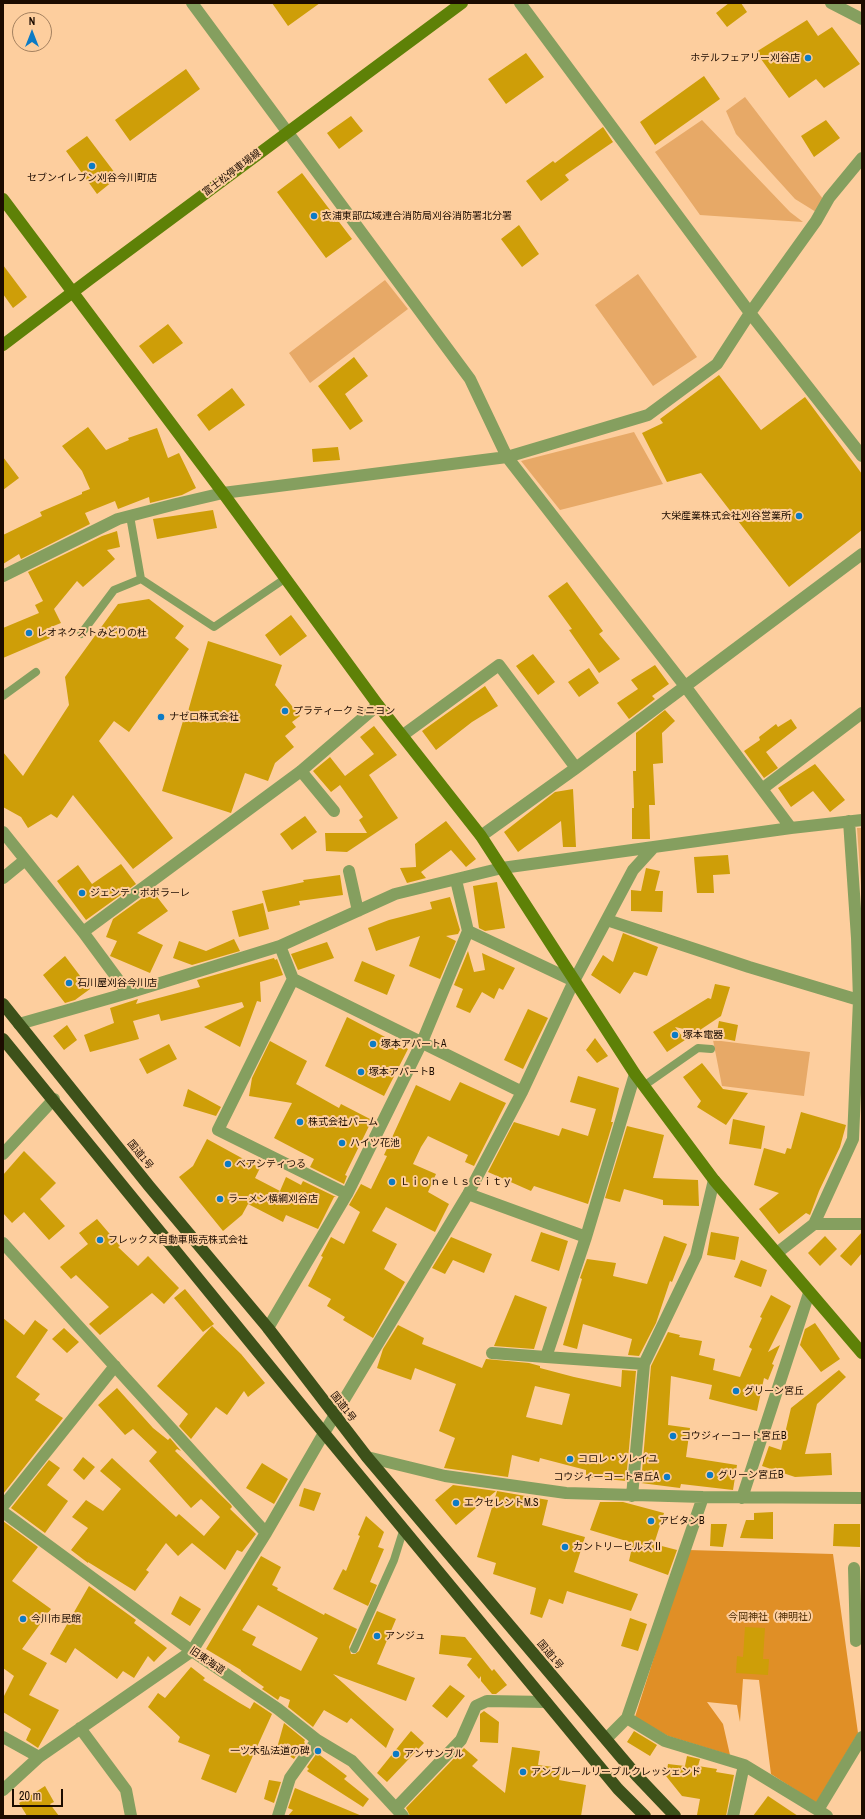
<!DOCTYPE html>
<html>
<head>
<meta charset="utf-8">
<style>
  body { margin:0 }
  #map { position:relative; width:865px; height:1819px; overflow:hidden; background:#fdce9e; font-family:"Archivo Narrow",sans-serif }
  canvas { display:block }
  .frame { position:absolute; inset:0; border:4px solid #1c0c00; pointer-events:none }
  .north { position:absolute; left:12px; top:12px; width:40px; height:40px; box-sizing:border-box; background:#fdce9e; border:1px solid #a3805f; border-radius:50%; rotate:0deg; font-size:11px; font-weight:700; line-height:16px; text-align:center; color:#1c0c00 }
  .north::after { content:''; display:block; margin:auto; width:14px; height:18px; background:#0c7bc5; clip-path:polygon(50% 0,100% 100%,50% 72%,0 100%) }
  .scale { position:absolute; left:12px; top:1789px; width:51px; height:18px; box-sizing:border-box; border:2px solid #1c0c00; border-top:0; padding-left:5px; font-size:12px; line-height:14px; white-space:nowrap; color:#1c0c00; -webkit-text-stroke:3px #fdce9e; paint-order:stroke }
</style>
</head>
<body>
<div id="map">
<canvas width="865" height="1819"></canvas>
<div class="frame"></div>
<div class="north">N</div>
<div class="scale">20 m</div>
</div>
<script>
const c = document.querySelector('canvas').getContext('2d');
c.lineJoin = 'round';
function fill(path, color) {
  c.fillStyle = color;
  c.fill(path, 'evenodd');
}
function toPath(rows) {
  const path = new Path2D();
  for (const r of rows) {
    path.moveTo(r[0], r[1]);
    for (let i = 2; i < r.length; i += 2) path.lineTo(r[i], r[i + 1]);
  }
  return path;
}
function strokePath(path, color, width, dash) {
  c.strokeStyle = color;
  c.lineWidth = width;
  c.lineCap = dash ? 'butt' : 'round';
  c.setLineDash(dash || []);
  c.stroke(path);
}
function write(font, color, halo, rows, align = 'center') {
  c.font = font + ' "Archivo Narrow","Noto Sans JP",sans-serif';
  c.lineWidth = 4;
  c.setLineDash([]);
  c.textBaseline = 'middle';
  c.strokeStyle = halo;
  c.fillStyle = color;
  for (const [text, x, y, turn = 0] of rows) {
    c.save();
    c.translate(x, y);
    c.rotate((+turn || 0) * Math.PI / 180);
    c.textAlign = isNaN(turn) ? turn : align;
    if (halo) c.strokeText(text, 0, 0);
    c.fillText(text, 0, 0);
    c.restore();
  }
}
const green = toPath([
  [745,97,823,199,816,212,795,199,736,134,726,111],
  [702,120,790,212,803,222,700,215,655,152],
  [638,274,697,357,653,386,595,305],
  [385,280,408,309,310,383,289,353],
  [634,432,663,484,560,510,521,461],
  [857,828,862,828,862,900],
  [713,1040,810,1052,804,1096,722,1086]
]);
const forest = toPath([
  [688,1550,833,1554,858,1733,816,1803,771,1774,759,1680,743,1679,740,1722,737,1705,707,1702,723,1724,730,1755,668,1736,635,1717]
]);
const building = toPath([
  [272,3,320,3,288,26],
  [729,3,741,3,747,12,727,27,716,13],
  [807,20,818,36,832,27,860,64,824,88,816,79,789,98,756,52],
  [526,53,544,77,506,104,488,79],
  [186,69,200,89,130,141,115,120],
  [704,76,720,99,655,145,640,122],
  [351,116,363,131,339,149,327,133],
  [826,120,840,138,814,157,801,136],
  [603,127,613,142,565,175,569,180,541,201,526,181,553,161,555,163],
  [87,136,118,177,97,194,66,151],
  [302,173,352,239,326,258,277,192],
  [519,225,539,254,522,267,501,239],
  [3,265,27,297,13,308,3,294],
  [168,324,183,343,153,364,139,346],
  [354,357,368,376,345,394,363,421,350,430,318,386],
  [719,375,761,430,805,397,862,474,862,530,789,587,701,473,667,482,642,433,663,423,660,419],
  [232,388,245,405,209,431,197,415],
  [88,427,106,450,129,440,128,438,157,428,168,458,179,453,196,488,182,495,150,503,149,497,118,509,115,501,85,513,90,524,21,559,19,554,3,564,3,535,42,516,40,512,82,494,82,492,90,489,82,471,62,446],
  [338,447,340,460,313,462,312,449],
  [3,457,19,478,3,490],
  [213,510,217,528,157,539,153,519],
  [117,531,120,547,107,550,115,559,83,587,77,581,54,609,61,623,46,629,50,638,3,658,3,628,39,613,35,605,43,601,28,572,102,536],
  [567,582,603,631,599,634,620,659,599,673,569,630,572,629,548,596],
  [149,599,184,626,175,638,189,649,129,732,114,721,99,741,173,838,133,869,73,795,57,818,51,814,28,828,21,817,3,807,3,752,23,776,69,705,65,677,118,604],
  [291,615,307,636,280,656,265,635],
  [208,641,282,665,275,685,300,716,292,722,296,727,285,736,294,747,275,763,268,781,245,773,231,813,162,791,183,721,185,722],
  [533,654,555,682,538,695,516,666],
  [655,665,669,684,652,696,655,699,629,719,617,703,638,689,631,680],
  [589,668,599,683,579,697,568,682],
  [485,686,498,706,472,722,436,750,422,731],
  [665,710,675,721,662,733,663,763,653,764,655,805,649,805,650,839,632,839,632,808,634,808,633,771,636,771,636,733],
  [791,719,797,728,766,752,778,768,764,778,744,751,760,740,759,737,776,724,778,727],
  [374,726,397,755,369,775,398,818,347,852,326,851,325,833,367,833,359,820,363,817,340,785,331,792,313,771,330,757,345,776,374,754,360,737],
  [815,764,845,800,830,812,813,791,791,807,778,788],
  [573,789,576,847,563,847,561,821,518,852,504,832,555,792],
  [305,816,317,832,292,850,280,834],
  [446,821,476,859,466,867,451,850,421,872,426,878,407,883,400,868,416,867,415,844],
  [728,855,730,874,713,875,714,893,697,893,694,857],
  [121,864,136,884,86,920,57,881,78,865,92,884],
  [646,868,660,871,655,891,663,891,662,912,631,911,631,890,641,891],
  [340,875,343,895,299,901,300,905,268,912,262,891,304,882,303,880],
  [497,882,505,928,485,931,479,928,473,886],
  [154,893,168,911,137,933,163,945,150,973,110,956,117,941,106,937,113,919,145,896,147,898],
  [450,897,460,930,458,934,446,936,456,941,440,979,409,966,420,936,376,951,368,928,389,920,432,909,430,902],
  [263,903,269,929,239,937,232,911],
  [623,933,658,947,647,976,634,972,620,994,591,975,603,955,613,962],
  [234,939,240,951,192,965,173,958,179,941,206,951],
  [327,942,334,958,298,970,291,954],
  [468,951,474,972,485,970,482,953,515,968,503,990,499,988,494,999,482,992,470,1013,456,1007,463,989,454,985],
  [65,956,90,989,75,1000,65,1003,43,975],
  [274,958,275,960,277,959,283,975,260,982,261,1002,257,1001,240,1047,204,1027,244,1007,242,1002,161,1021,159,1014,133,1021,139,1039,90,1052,84,1035,114,1023,110,1008,138,999,136,1004,200,987,197,980],
  [362,961,395,975,387,995,354,981],
  [715,984,730,987,721,1016,697,1032,675,1027,685,1040,667,1052,653,1032,708,998,711,999],
  [528,1009,548,1018,523,1069,504,1060],
  [347,1017,408,1049,384,1096,325,1066],
  [719,1021,738,1025,735,1041,716,1037],
  [67,1025,77,1040,64,1050,53,1036],
  [595,1038,608,1056,597,1063,586,1050],
  [270,1041,307,1061,296,1084,339,1108,341,1104,372,1120,345,1175,347,1176,344,1184,310,1167,314,1159,274,1138,292,1103,249,1096,252,1078],
  [169,1044,177,1059,147,1074,139,1059],
  [702,1063,723,1089,748,1093,726,1125,697,1107,701,1101,683,1077],
  [578,1076,619,1088,611,1122,613,1122,588,1204,534,1186,531,1191,488,1172,514,1122,559,1136,562,1128,588,1136,596,1109,570,1102],
  [460,1082,506,1103,474,1166,465,1162,468,1155,428,1136,421,1147,413,1164,436,1174,428,1192,449,1204,435,1232,386,1207,372,1231,397,1244,384,1269,405,1282,373,1338,343,1320,345,1317,327,1306,331,1299,308,1286,323,1257,321,1256,331,1237,344,1244,360,1212,349,1205,361,1184,371,1189,387,1156,384,1155,416,1085,450,1101],
  [188,1089,221,1107,216,1116,183,1106],
  [801,1112,846,1125,840,1147,819,1191,810,1215,806,1213,779,1234,759,1209,779,1193,754,1185,764,1148,785,1154,787,1148,791,1149],
  [733,1119,765,1126,761,1149,729,1144],
  [627,1126,664,1135,653,1178,698,1180,699,1206,663,1205,663,1200,624,1189,620,1202,605,1198],
  [207,1139,260,1168,255,1178,280,1191,286,1177,301,1185,303,1181,336,1197,334,1197,318,1229,286,1215,283,1222,248,1204,242,1215,223,1231,179,1177,193,1166],
  [24,1151,56,1183,40,1199,65,1226,49,1240,24,1212,12,1223,3,1213,3,1175],
  [97,1219,120,1246,118,1247,138,1266,148,1256,179,1288,164,1304,152,1293,100,1335,89,1324,109,1307,76,1275,71,1279,60,1267,88,1244,79,1233],
  [541,1232,568,1241,559,1271,531,1261],
  [711,1232,739,1237,735,1260,707,1255],
  [862,1232,862,1253,851,1266,840,1256],
  [664,1236,687,1244,672,1282,670,1281,656,1323,639,1356,628,1355,632,1339,583,1324,577,1349,563,1345,582,1279,580,1278,587,1259,616,1263,613,1276,647,1284],
  [825,1236,837,1249,820,1266,808,1253],
  [451,1237,492,1254,484,1273,453,1260,445,1274,432,1268],
  [741,1260,767,1270,761,1287,734,1277],
  [185,1289,214,1324,203,1332,174,1298],
  [515,1295,547,1307,534,1349,494,1346],
  [771,1295,791,1306,768,1352,780,1345,772,1364,774,1365,768,1380,764,1378,757,1411,709,1399,712,1385,671,1376,668,1425,690,1428,686,1457,737,1465,733,1490,681,1484,680,1488,641,1483,651,1366,668,1332,680,1335,679,1337,702,1341,699,1355,715,1359,713,1370,740,1377,752,1349,749,1347,762,1318,760,1317],
  [3,1318,24,1335,35,1320,48,1330,16,1377,40,1394,35,1400,63,1418,3,1494],
  [815,1323,840,1359,821,1372,800,1345,805,1329],
  [398,1325,424,1338,422,1344,482,1368,486,1359,529,1363,540,1366,540,1368,574,1377,621,1387,622,1370,636,1371,626,1481,586,1477,586,1470,540,1458,539,1462,512,1455,508,1477,444,1468,455,1438,439,1431,456,1384,415,1368,411,1380,377,1368,383,1349],
  [535,1386,570,1394,562,1425,526,1417],
  [212,1326,241,1354,265,1383,248,1397,244,1391,227,1415,216,1407,191,1439,179,1426,188,1414,157,1386],
  [64,1328,79,1342,67,1353,52,1339],
  [839,1370,846,1377,817,1404,805,1454,831,1453,832,1475,795,1477,762,1466,769,1446,781,1450,791,1408],
  [117,1388,153,1428,168,1440,170,1438,181,1451,177,1449,175,1451,231,1505,232,1507,230,1509,256,1534,242,1552,237,1550,225,1570,192,1543,178,1556,166,1543,146,1570,149,1572,135,1591,88,1562,88,1563,71,1550,88,1528,72,1517,86,1500,103,1511,121,1489,100,1471,112,1458,176,1517,179,1514,204,1536,220,1517,201,1499,191,1508,149,1461,157,1452,133,1429,125,1435,98,1405],
  [83,1457,95,1467,84,1480,73,1470],
  [49,1460,60,1468,47,1485,68,1501,45,1533,11,1508],
  [262,1463,288,1479,274,1504,246,1488],
  [453,1485,496,1491,456,1525,435,1500],
  [304,1488,321,1493,314,1511,299,1506],
  [497,1491,548,1500,542,1525,585,1537,574,1572,638,1594,631,1611,567,1591,563,1604,549,1599,542,1618,530,1614,536,1588,493,1574,496,1563,477,1557],
  [600,1502,623,1502,664,1513,654,1544,677,1550,668,1575,629,1561,633,1543,590,1530],
  [773,1512,773,1539,740,1538,746,1520,754,1520,754,1513],
  [366,1516,384,1532,378,1547,384,1549,370,1582,377,1585,368,1606,333,1589,343,1569,346,1571,360,1536,358,1535],
  [3,1521,38,1547,12,1581,51,1609,22,1649,47,1663,29,1695,59,1710,38,1748,26,1740,31,1729,3,1712,3,1698,14,1676,3,1668],
  [711,1524,727,1524,723,1547,710,1546],
  [834,1524,860,1524,860,1547,833,1546],
  [261,1556,281,1567,272,1585,278,1588,277,1590,324,1615,325,1613,357,1629,349,1647,351,1654,355,1654,359,1651,377,1611,396,1619,377,1664,415,1678,406,1701,333,1674,394,1729,386,1748,351,1718,347,1723,324,1710,313,1727,288,1707,290,1700,280,1696,278,1700,262,1689,264,1687,241,1671,241,1670,206,1649],
  [258,1605,318,1638,301,1671,252,1645,256,1637,242,1630],
  [89,1586,136,1620,134,1623,167,1648,154,1662,148,1656,134,1678,123,1671,117,1679,75,1648,66,1663,50,1654],
  [180,1596,201,1609,190,1626,171,1614],
  [630,1618,647,1624,638,1651,621,1646],
  [745,1627,765,1628,763,1659,769,1659,768,1675,736,1673,737,1656,743,1657],
  [441,1635,465,1637,492,1671,494,1669,507,1685,496,1694,492,1694,481,1681,481,1676,479,1679,467,1665,472,1658,439,1654],
  [191,1667,205,1678,203,1680,238,1702,250,1709,254,1702,272,1714,236,1793,201,1779,210,1755,178,1742,180,1737,148,1707,158,1693,165,1698],
  [450,1685,465,1696,447,1718,432,1706],
  [484,1711,499,1722,498,1743,480,1742,480,1714],
  [284,1723,305,1740,304,1742,305,1743,294,1759,277,1748],
  [411,1731,424,1743,387,1782,377,1773],
  [634,1731,657,1745,650,1756,627,1742],
  [512,1747,540,1751,538,1765,561,1768,559,1780,586,1785,581,1816,410,1816,406,1808,464,1748,478,1760,472,1766,505,1793],
  [317,1753,347,1776,344,1779,369,1799,363,1807,307,1771,309,1769,307,1767],
  [687,1756,700,1759,698,1766,717,1769,716,1772,734,1775,726,1816,697,1815,700,1799,682,1796,666,1776,668,1764,685,1766],
  [269,1780,281,1782,274,1803,264,1799],
  [45,1786,54,1802,50,1804,59,1816,27,1816,19,1803],
  [295,1788,362,1816,288,1816,293,1810,288,1808],
  [768,1796,798,1816,753,1816]
]);
const lane = toPath([
  [141,579,214,627,286,578],
  [81,634,114,590,141,579,130,516],
  [3,696,36,672],
  [645,1085,698,1048,711,1049],
  [354,1649,394,1560,404,1528]
]);
const street = toPath([
  [192,3,470,379,507,457,685,686,791,828],
  [520,3,750,313,862,456],
  [831,3,862,19],
  [3,576,118,519,176,504,223,493,507,457,648,415,717,364,750,313,816,221,829,198,862,158],
  [403,735,499,665,576,768],
  [301,771,334,811],
  [762,789,862,713],
  [3,832,83,932,128,993],
  [481,836,576,768,862,554],
  [349,871,358,911],
  [3,878,25,860],
  [607,920,749,967,862,1001],
  [468,931,574,981],
  [83,932,301,771,378,705],
  [280,946,293,979,218,1130,347,1194],
  [293,979,522,1092],
  [19,1024,128,993,280,946,395,894,502,868,791,828,862,820],
  [3,1154,54,1099],
  [468,1194,586,1237,546,1357,644,1364,696,1256,714,1180],
  [814,1224,862,1224],
  [586,1237,635,1074],
  [3,1243,266,1533],
  [777,1253,814,1224,853,1139,859,1000,857,938,849,821],
  [268,1328,347,1194,422,1042,468,931,456,880],
  [492,1353,546,1357],
  [367,1457,445,1476,566,1493,703,1497,862,1498],
  [632,1496,644,1364],
  [742,1498,809,1293],
  [3,1506,115,1366],
  [3,1512,192,1651,278,1709,317,1740,352,1761,403,1816],
  [854,1568,856,1641],
  [627,1718,665,1741,744,1765,818,1810],
  [80,1728,126,1790,131,1816],
  [3,1737,39,1757],
  [606,1739,627,1718,703,1497],
  [3,1790,39,1757,192,1651,266,1533,324,1433,468,1194,522,1092,574,981,633,870,653,848],
  [396,1808,461,1740,476,1706,487,1701,546,1702],
  [278,1816,290,1778,317,1740],
  [733,1816,744,1765],
  [827,1816,818,1810,862,1737]
]);
const secondary = toPath([
  [3,199,223,493,378,705,481,836,635,1074,714,1180,862,1353],
  [3,345,90,279,462,3]
]);
const highway = toPath([
  [3,1004,149,1186,268,1328,367,1457,637,1776,675,1816],
  [3,1039,324,1433,618,1789,645,1816]
]);
const markers = [
  [808,58,4,"#0c7bc5"],
  [92,166,4,"#0c7bc5"],
  [314,216,4,"#0c7bc5"],
  [799,516,4,"#0c7bc5"],
  [29,633,4,"#0c7bc5"],
  [285,711,4,"#0c7bc5"],
  [161,717,4,"#0c7bc5"],
  [82,893,4,"#0c7bc5"],
  [69,983,4,"#0c7bc5"],
  [675,1035,4,"#0c7bc5"],
  [373,1044,4,"#0c7bc5"],
  [361,1072,4,"#0c7bc5"],
  [300,1122,4,"#0c7bc5"],
  [342,1143,4,"#0c7bc5"],
  [228,1164,4,"#0c7bc5"],
  [392,1182,4,"#0c7bc5"],
  [220,1199,4,"#0c7bc5"],
  [100,1240,4,"#0c7bc5"],
  [736,1391,4,"#0c7bc5"],
  [673,1436,4,"#0c7bc5"],
  [570,1459,4,"#0c7bc5"],
  [710,1475,4,"#0c7bc5"],
  [667,1477,4,"#0c7bc5"],
  [456,1503,4,"#0c7bc5"],
  [651,1521,4,"#0c7bc5"],
  [565,1547,4,"#0c7bc5"],
  [23,1619,4,"#0c7bc5"],
  [377,1636,4,"#0c7bc5"],
  [318,1751,4,"#0c7bc5"],
  [396,1754,4,"#0c7bc5"],
  [523,1772,4,"#0c7bc5"]
];
const poiNames = [
  ["ホテルフェアリー刈谷店",800,58,"right"],
  ["セブンイレブン刈谷今川町店",92,178,"center"],
  ["衣浦東部広域連合消防局刈谷消防署北分署",322,216],
  ["大栄産業株式会社刈谷営業所",791,516,"right"],
  ["レオネクストみどりの杜",37,633],
  ["プラティーク ミニヨン",293,711],
  ["ナゼロ株式会社",169,717],
  ["ジェンテ・ポポラーレ",90,893],
  ["石川屋刈谷今川店",77,983],
  ["塚本電器",683,1035],
  ["塚本アパートA",381,1044],
  ["塚本アパートB",369,1072],
  ["株式会社パーム",308,1122],
  ["ハイツ花池",350,1143],
  ["ベアシティつる",236,1164],
  ["Ｌｉｏｎｅｌｓ Ｃｉｔｙ",400,1182],
  ["ラーメン横綱刈谷店",228,1199],
  ["フレックス自動車販売株式会社",108,1240],
  ["グリーン宮丘",744,1391],
  ["コウジィーコート宮丘B",681,1436],
  ["コロレ・ソレイユ",578,1459],
  ["グリーン宮丘B",718,1475],
  ["コウジィーコート宮丘A",659,1477,"right"],
  ["エクセレントM.S",464,1503],
  ["アビタンB",659,1521],
  ["カントリーヒルズⅡ",573,1547],
  ["今川市民館",31,1619],
  ["アンジュ",385,1636],
  ["一ツ木弘法道の碑",310,1751,"right"],
  ["アンサンブル",404,1754],
  ["アンブルールリーブルクレッシェンド",531,1772]
];
const streetNames = [
  ["富士松停車場線",232,173,-37],
  ["国道1号",140,1155,51],
  ["国道1号",343,1407,52],
  ["国道1号",550,1655,50],
  ["旧東海道",207,1661,34]
];
const parkNames = [
  ["今岡神社（神明社）",773,1617]
];
fill(green, '#e7a967');
fill(forest, '#e08f26');
fill(building, '#ce9e08');
strokePath(lane, '#859f5f', 8);
strokePath(street, '#859f5f', 12);
strokePath(secondary, '#5e8107', 12);
strokePath(highway, '#3d511a', 12);
for (const [x, y, r, color] of markers) {
  const dot = new Path2D();
  dot.arc(x, y, r, 0, 2 * Math.PI);
  c.fillStyle = color;
  c.fill(dot);
  strokePath(dot, '#fdce9e', 1.5);
}
write('10px', '#1c0c00', '#fdce9e', poiNames, 'left');
write('10px', '#1c0c00', '#fdce9e', streetNames);
write('10px', '#4a2a00', '#fdce9e', parkNames);
</script>
</body>
</html>
